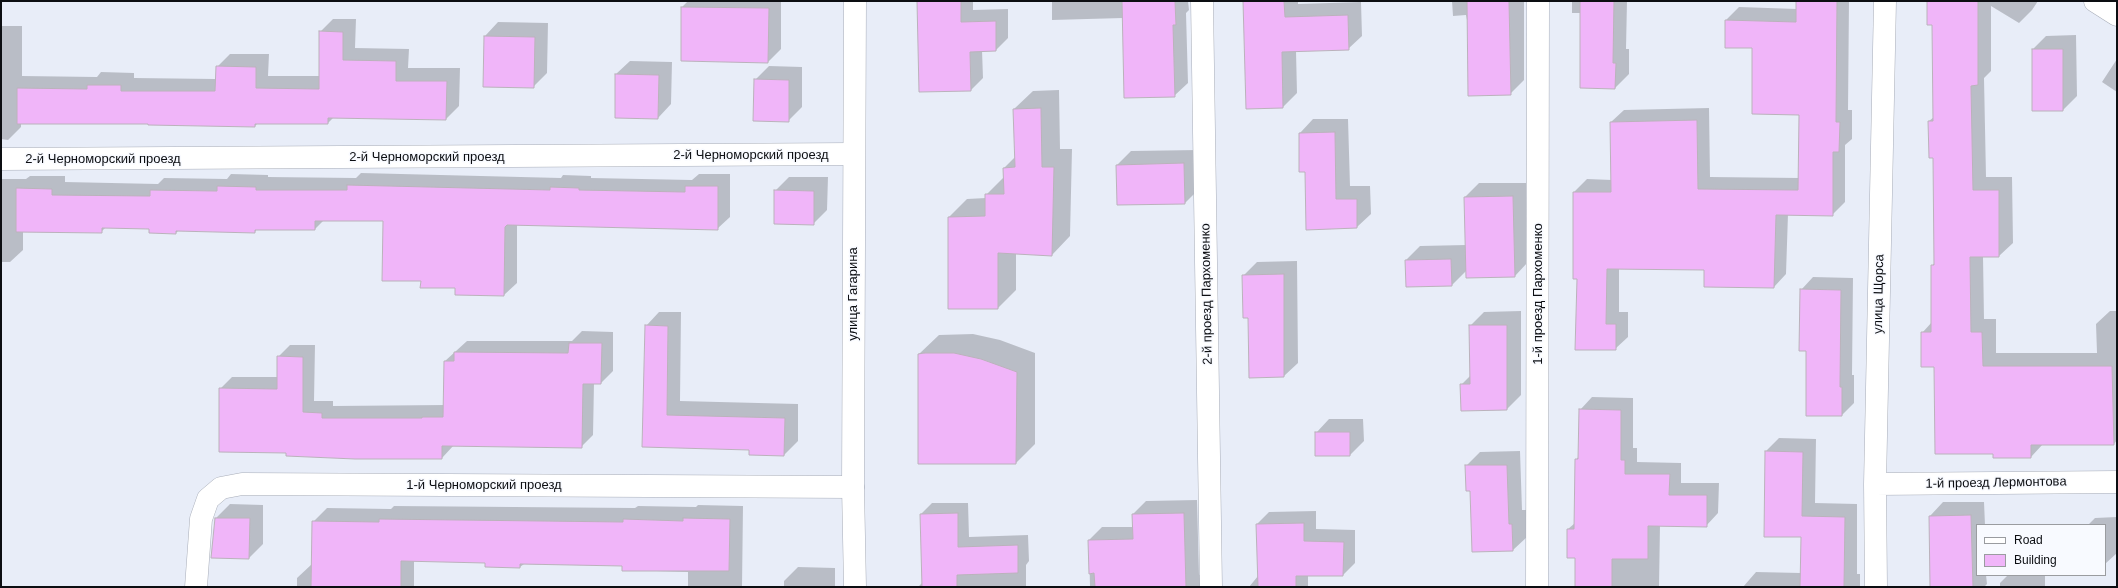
<!DOCTYPE html>
<html>
<head>
<meta charset="utf-8">
<style>
  body { margin:0 }
  #map { position:relative; width:2118px; height:588px; overflow:hidden; background:#e8edf8; font-family:Arial,sans-serif }
  canvas { display:block }
  .frame { position:absolute; inset:0; border:2px solid #0c0e12; pointer-events:none }
  .legend { position:absolute; left:1976px; top:524px; width:130px; height:52px; box-sizing:border-box; background:#f8faff; border:1px solid #9a9ca0; margin:0; padding:5px 7px; list-style:none; font-size:12px; color:#0c0e12 }
  .legend li { display:flex; align-items:center; gap:8px; height:20px }
  .legend b { width:20px; border:1px solid #9a9ca0 }
</style>
</head>
<body>
<div id="map">
<canvas width="2118" height="588"></canvas>
<div class="frame"></div>
<ul class="legend">
<li><b style="height:5px;background:#fff"></b>Road</li>
<li><b style="height:11px;background:#f0b5f9"></b>Building</li>
</ul>
</div>
<script>
const c = document.querySelector('canvas').getContext('2d');
c.lineJoin = 'round';
function fill(path, color) {
  c.fillStyle = color;
  c.fill(path, 'evenodd');
}
function toPath(rows) {
  const path = new Path2D();
  for (const r of rows) {
    path.moveTo(r[0], r[1]);
    for (let i = 2; i < r.length; i += 2) path.lineTo(r[i], r[i + 1]);
  }
  return path;
}
function strokePath(path, color, width, dash) {
  c.strokeStyle = color;
  c.lineWidth = width;
  c.lineCap = dash ? 'butt' : 'round';
  c.setLineDash(dash || []);
  c.stroke(path);
}
function write(font, color, halo, rows, align = 'center') {
  c.font = font + ' Arial,sans-serif';
  c.lineWidth = 3;
  c.setLineDash([]);
  c.textBaseline = 'middle';
  c.strokeStyle = halo;
  c.fillStyle = color;
  for (const [text, x, y, turn = 0] of rows) {
    c.save();
    c.translate(x, y);
    c.rotate((+turn || 0) * Math.PI / 180);
    c.textAlign = isNaN(turn) ? turn : align;
    if (halo) c.strokeText(text, 0, 0);
    c.fillText(text, 0, 0);
    c.restore();
  }
}
const shadow = toPath([
  [688,1,781,1,781,49,768,62,682,60,682,7],
  [917,1,973,1,973,10,1008,9,1008,38,996,50,982,50,983,78,971,90],
  [1052,1,1188,1,1189,10,1186,13,1188,83,1174,96,1123,18,1052,20],
  [1244,1,1298,1,1298,4,1361,2,1362,36,1348,49,1296,51,1297,93,1283,107],
  [1452,1,1524,1,1524,80,1510,94,1468,20,1467,20,1466,15,1453,16],
  [1572,1,1627,1,1626,49,1629,49,1629,74,1615,88,1581,13,1572,13],
  [1797,1,1849,1,1848,110,1852,110,1852,139,1845,145,1845,202,1832,215,1788,214,1786,274,1774,287,1705,269,1619,268,1619,312,1628,312,1628,337,1615,349,1578,278,1574,192,1587,179,1612,180,1611,122,1624,110,1709,108,1710,177,1800,178,1800,114,1753,47,1726,20,1739,7,1797,9],
  [1928,1,2038,1,2032,10,2019,23,1991,6,1991,71,1984,78,1986,177,2012,177,2013,243,1999,256,1983,256,1984,319,1996,319,1996,353,2097,353,2096,324,2110,311,2117,311,2117,440,2114,444,2043,444,2031,457,1935,366,1922,333,1932,322,1932,266,1935,262,1934,157,1929,121,1934,117,1933,24],
  [333,19,356,19,355,48,409,49,408,68,460,68,459,106,446,119,334,117,328,123,258,123,255,126,149,123,21,123,21,127,8,140,1,139,1,26,22,26,22,76,97,77,101,72,134,73,134,78,216,79,217,67,230,54,269,54,268,76,320,76,320,32],
  [498,22,548,23,547,73,533,87,485,36],
  [2076,35,2077,96,2063,110,2033,49,2046,36],
  [2117,59,2117,92,2102,82],
  [630,61,672,62,671,104,658,118,616,74],
  [769,66,802,67,802,107,788,121,755,80],
  [1059,90,1060,149,1072,149,1070,236,1052,255,1016,253,1016,290,998,308,949,308,949,217,967,199,986,198,986,195,1005,176,1004,168,1015,157,1014,109,1033,91],
  [1313,119,1348,119,1350,186,1370,186,1371,214,1357,227,1306,171,1300,133],
  [1198,150,1199,189,1185,203,1118,204,1117,165,1131,151],
  [361,173,561,178,563,175,591,176,591,178,692,180,699,174,730,174,730,217,717,229,517,225,517,283,504,295,456,294,456,287,422,280,384,220,324,220,315,229,257,229,255,232,179,230,176,233,150,228,106,227,101,232,23,231,23,250,10,262,1,262,1,179,26,179,30,176,65,176,65,182,158,184,164,178,227,179,231,174,268,175,268,177,356,178],
  [789,177,828,177,827,210,813,224,775,191],
  [1479,183,1526,183,1528,262,1515,276,1467,270,1452,285,1406,260,1420,246,1466,245,1465,197],
  [1297,261,1298,363,1284,376,1249,317,1243,276,1257,262],
  [1813,277,1853,278,1852,375,1854,375,1854,403,1842,415,1808,350,1801,290],
  [1521,311,1521,395,1507,409,1461,385,1471,375,1470,326,1484,312],
  [659,312,681,312,680,401,798,404,798,441,784,455,750,449,643,446,646,326],
  [582,331,613,332,613,371,601,383,594,383,593,435,581,447,454,445,442,458,287,452,220,389,232,377,278,377,278,357,290,345,315,345,314,401,333,401,333,406,445,405,445,361,467,341,572,341],
  [973,334,1000,340,1035,353,1035,444,1016,463,919,354,939,335],
  [1592,397,1633,398,1633,448,1637,448,1637,462,1681,463,1681,483,1719,483,1718,513,1706,526,1660,525,1659,587,1576,587,1576,557,1568,529,1575,523,1576,460,1579,456,1580,410],
  [1329,419,1363,419,1364,441,1350,455,1316,433],
  [1779,438,1816,439,1815,503,1857,504,1857,574,1860,574,1860,587,1743,587,1756,572,1801,573,1802,536,1766,451],
  [1520,451,1522,510,1526,510,1527,537,1513,550,1471,490,1466,466,1480,452],
  [1197,500,1199,575,1204,574,1205,587,1090,587,1089,540,1102,527,1133,527,1133,514,1146,501],
  [1943,502,1984,502,1985,525,1977,525,1977,575,1986,575,1987,584,1984,587,1931,587,1930,516],
  [932,503,968,503,969,537,1028,535,1029,561,1026,565,1026,587,918,587,922,583,921,514],
  [230,504,263,505,263,544,249,558,212,557,216,518],
  [698,505,743,506,742,587,688,587,688,572,623,570,623,565,524,564,520,567,486,562,414,560,414,587,297,587,297,578,312,564,313,522,327,508,391,509,394,506,635,508,638,506,696,507],
  [1316,511,1316,529,1355,530,1355,563,1343,575,1308,575,1308,587,1249,587,1258,576,1257,524,1269,512],
  [2117,517,2117,553,2105,564,2105,525,2088,525,2095,518],
  [798,567,835,568,835,587,784,587,784,581],
  [2008,575,2045,575,2045,587,2000,587,2000,583]
]);
const building = toPath([
  [917,1,961,1,961,22,996,21,996,51,970,52,971,91,919,92,917,1],
  [1122,1,1175,1,1176,25,1173,25,1175,97,1124,98,1122,1],
  [1243,1,1284,1,1285,17,1348,15,1349,50,1282,52,1283,108,1246,109,1243,1],
  [1467,1,1509,1,1511,95,1468,96,1467,1],
  [1580,1,1614,1,1613,63,1616,63,1615,89,1580,88,1580,1],
  [1796,1,1837,1,1836,122,1840,122,1839,152,1833,152,1833,216,1776,215,1774,288,1704,287,1704,270,1607,269,1606,324,1616,324,1616,350,1575,350,1577,279,1573,279,1573,192,1611,192,1610,122,1697,120,1698,189,1798,190,1799,115,1752,114,1752,48,1725,48,1725,20,1796,22,1796,1],
  [1927,1,1978,1,1978,85,1971,86,1973,190,1999,190,1999,257,1970,257,1971,332,1982,332,1983,366,2112,366,2114,445,2031,445,2031,458,1993,458,1993,454,1935,454,1934,367,1921,367,1921,332,1931,332,1931,265,1934,265,1933,158,1929,158,1928,121,1933,121,1932,25,1927,25,1927,1],
  [681,7,769,8,768,63,681,61,681,7],
  [319,31,343,32,343,60,396,61,396,81,447,81,446,120,328,118,328,124,255,124,255,127,148,125,148,124,17,124,17,88,87,89,87,85,121,85,121,91,215,91,216,66,256,67,256,88,319,89,319,31],
  [484,36,535,37,534,88,483,87,484,36],
  [2032,49,2063,49,2063,111,2032,111,2032,49],
  [615,74,659,75,658,119,615,118,615,74],
  [754,79,789,80,789,122,753,121,754,79],
  [1041,108,1042,167,1054,167,1052,256,998,253,998,309,948,309,948,217,985,216,985,194,1004,194,1003,168,1015,167,1013,109,1041,108],
  [1335,132,1336,199,1357,199,1357,228,1306,230,1305,172,1299,172,1299,133,1335,132],
  [1184,163,1185,204,1117,205,1116,165,1184,163],
  [347,185,550,190,550,187,579,188,579,190,685,192,685,186,718,186,718,230,507,225,505,227,504,296,455,295,455,288,420,288,421,281,382,281,383,221,315,221,315,230,255,230,255,233,176,231,176,234,149,233,149,229,102,228,102,233,16,232,16,188,52,189,52,195,150,196,150,190,217,191,217,186,256,187,256,190,347,190,347,185],
  [774,190,814,191,814,225,774,224,774,190],
  [1513,196,1515,277,1466,278,1464,197,1513,196],
  [1451,259,1452,286,1406,287,1405,260,1451,259],
  [1284,274,1284,377,1249,378,1248,318,1243,318,1242,275,1284,274],
  [1800,289,1841,290,1840,387,1842,387,1842,416,1806,416,1806,351,1799,351,1800,289],
  [645,325,668,326,667,415,785,418,784,456,749,455,749,450,642,447,645,325],
  [1469,325,1507,325,1507,410,1461,411,1460,384,1470,384,1469,325],
  [569,343,602,343,601,384,583,384,582,448,442,446,442,459,355,459,286,456,286,453,219,452,219,388,277,389,277,356,303,357,303,412,322,413,322,418,422,418,422,417,443,417,444,361,454,361,454,352,568,353,569,343],
  [924,353,954,353,981,359,1017,372,1016,464,918,464,918,354,924,353],
  [1579,409,1621,410,1621,460,1625,460,1625,474,1670,474,1669,495,1707,495,1707,527,1648,526,1648,559,1612,559,1612,587,1575,587,1575,558,1567,558,1567,529,1574,529,1575,459,1578,459,1579,409],
  [1315,432,1350,432,1350,456,1315,456,1315,432],
  [1765,451,1803,452,1802,516,1845,517,1844,587,1800,587,1801,537,1764,537,1765,451],
  [1465,465,1507,465,1509,524,1512,524,1513,551,1472,552,1470,491,1466,491,1465,465],
  [958,513,958,547,1018,545,1018,573,957,575,957,587,922,587,920,514,958,513],
  [1184,513,1186,587,1095,587,1094,573,1089,574,1088,540,1133,539,1132,514,1184,513],
  [1971,515,1973,587,1930,587,1929,516,1971,515],
  [215,518,250,518,249,559,211,558,215,518],
  [683,518,730,519,729,571,622,571,622,566,520,564,520,568,485,567,485,563,401,561,401,587,311,587,312,521,379,522,379,519,623,522,623,519,683,521,683,518],
  [1304,523,1304,541,1344,542,1343,576,1296,576,1296,587,1258,587,1256,524,1304,523]
]);
const street = toPath([
  [1202,1,1211,587],
  [2095,1,2117,15],
  [1,159,853,154],
  [1875,484,2117,482],
  [196,587,201,519,208,499,221,488,242,484,853,487],
  [1537,587,1538,1],
  [1876,587,1875,484,1885,1]
]);
const secondary = toPath([
  [855,1,853,487,855,587]
]);
const streetNames = [
  ["2-й Черноморский проезд",751,155],
  ["2-й Черноморский проезд",427,157],
  ["2-й Черноморский проезд",103,159],
  ["улица Гагарина",853,294,-90],
  ["2-й проезд Пархоменко",1207,294,-91],
  ["1-й проезд Пархоменко",1538,294,-90],
  ["улица Щорса",1879,294,-89],
  ["1-й проезд Лермонтова",1996,483,-1],
  ["1-й Черноморский проезд",484,485]
];
fill(shadow, '#0003');
fill(building, '#f0b5f9');
strokePath(building, '#bab2bb', 1);
strokePath(street, '#a8adb8', 23);
strokePath(secondary, '#a8adb8', 23);
strokePath(street, '#fff', 22);
strokePath(secondary, '#fff', 22);
write('13px', '#0c0e12', '#f8faff', streetNames);
</script>
</body>
</html>
